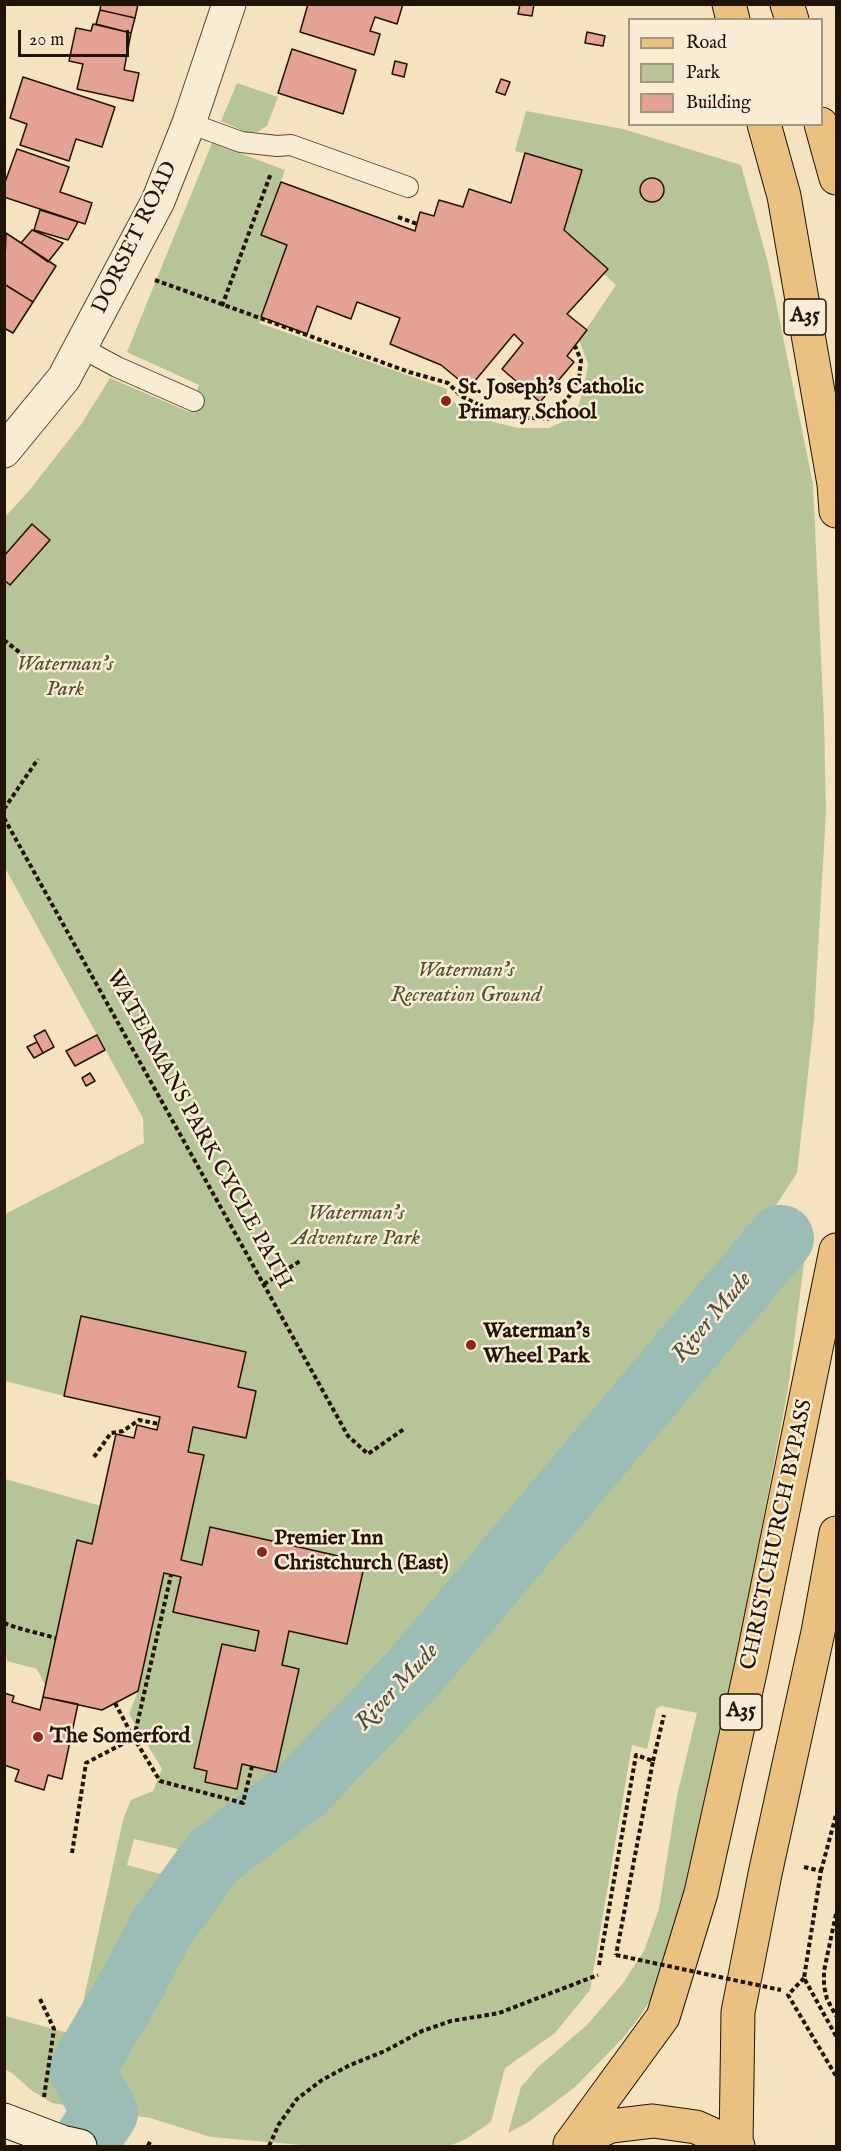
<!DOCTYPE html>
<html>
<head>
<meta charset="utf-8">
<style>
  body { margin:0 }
  #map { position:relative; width:841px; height:2151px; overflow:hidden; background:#f5e2bf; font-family:"IM FELL English",serif }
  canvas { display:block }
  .frame { position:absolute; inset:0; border:6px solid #211305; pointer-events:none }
  .legend { position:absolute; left:628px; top:18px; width:195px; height:108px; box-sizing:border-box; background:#f8ecd5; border:2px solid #a29582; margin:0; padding:8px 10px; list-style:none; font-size:18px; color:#211305 }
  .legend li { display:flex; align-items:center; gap:12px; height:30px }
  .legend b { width:30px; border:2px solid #a29582 }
  .scale { position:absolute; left:18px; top:30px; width:111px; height:27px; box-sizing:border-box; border:3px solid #211305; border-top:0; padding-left:8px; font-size:18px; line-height:21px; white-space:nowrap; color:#211305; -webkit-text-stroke:4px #f8ecd5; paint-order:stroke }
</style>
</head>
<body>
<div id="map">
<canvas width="841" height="2151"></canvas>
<div class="frame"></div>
<ul class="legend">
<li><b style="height:8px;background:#eac180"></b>Road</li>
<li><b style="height:16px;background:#b6c497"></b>Park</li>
<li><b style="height:16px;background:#e3a293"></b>Building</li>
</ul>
<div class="scale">20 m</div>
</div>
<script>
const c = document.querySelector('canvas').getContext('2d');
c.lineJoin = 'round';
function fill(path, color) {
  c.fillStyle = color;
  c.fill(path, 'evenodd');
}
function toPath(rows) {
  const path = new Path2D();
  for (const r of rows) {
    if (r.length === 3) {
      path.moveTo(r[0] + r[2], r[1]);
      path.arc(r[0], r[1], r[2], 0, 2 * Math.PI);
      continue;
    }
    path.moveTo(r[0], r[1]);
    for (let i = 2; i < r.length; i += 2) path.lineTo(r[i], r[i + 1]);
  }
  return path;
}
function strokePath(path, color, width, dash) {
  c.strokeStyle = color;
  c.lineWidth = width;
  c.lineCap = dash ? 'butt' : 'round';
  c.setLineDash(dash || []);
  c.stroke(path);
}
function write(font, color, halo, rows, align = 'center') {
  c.font = font + ' "IM FELL English",serif';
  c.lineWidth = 5;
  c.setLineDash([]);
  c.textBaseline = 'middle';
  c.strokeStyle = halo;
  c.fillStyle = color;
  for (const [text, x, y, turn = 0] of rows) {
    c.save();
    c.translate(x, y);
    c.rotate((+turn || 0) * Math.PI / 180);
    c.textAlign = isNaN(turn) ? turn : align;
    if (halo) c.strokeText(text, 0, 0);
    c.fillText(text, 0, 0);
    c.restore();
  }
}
const green = toPath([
  [237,83,278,97,267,126,257,132,246,132,221,121],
  [526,111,623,129,741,165,768,263,813,484,824,722,826,812,814,1019,797,1173,765,1222,785,1220,807,1239,788,1389,729,1697,680,1927,660,1984,641,2015,623,2038,574,2088,527,2123,508,2133,521,2087,538,2067,587,2025,623,1983,644,1951,659,1909,677,1796,697,1713,661,1706,656,1709,647,1749,632,1745,590,1990,555,2033,505,2068,491,2122,466,2139,449,2146,313,2146,211,2137,150,2118,52,2103,31,2090,13,2074,5,2069,5,2016,76,2035,123,1820,131,1800,153,1791,162,1769,129,1714,138,1691,164,1573,181,1577,173,1612,259,1631,255,1651,222,1644,194,1767,207,1771,205,1782,236,1788,242,1764,277,1771,299,1670,282,1665,289,1631,347,1644,365,1562,210,1528,202,1565,181,1560,203,1455,188,1452,193,1427,246,1438,256,1392,238,1387,245,1352,82,1316,64,1396,5,1381,5,1214,144,1143,143,1118,5,868,4,518,28,492,82,423,110,378,189,412,199,385,127,352,212,143,285,170,262,234,287,245,259,323,447,389,447,398,485,420,518,428,549,428,562,422,579,405,585,381,588,364,579,340,616,285,604,274,607,269,564,230,582,170,515,151],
  [134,1839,213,1857,194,1883,127,1865],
  [5,1479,101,1506,92,1544,78,1540,46,1687,37,1669,7,1661,5,1645]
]);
const river = toPath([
  [83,2146,105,2113,82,2070,137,1975,161,1929,213,1857,301,1790,411,1676,781,1238]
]);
const building = toPath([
  [101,4,138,4,135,18,100,10,101,4],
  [308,4,403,4,397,24,375,17,370,31,380,34,374,55,300,32,308,4],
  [520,4,534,4,532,16,518,14,520,4],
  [100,10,135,18,131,33,96,24,100,10],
  [93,24,131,33,124,70,139,73,133,101,77,89,83,64,69,61,76,28,91,31,93,24],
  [587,32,605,36,603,46,585,43,587,32],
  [292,49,356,70,343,114,278,93,292,49],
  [395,61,407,64,404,77,392,74,395,61],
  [23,77,115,107,102,147,76,139,69,161,20,145,27,124,10,118,23,77],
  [501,79,510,82,505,95,496,92,501,79],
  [17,149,69,167,60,192,92,203,85,224,4,197,4,185,17,149],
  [525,153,582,170,564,230,608,269,567,314,587,330,567,356,574,362,540,402,502,369,523,343,514,334,469,388,441,365,390,344,400,318,357,302,351,319,317,306,307,334,261,317,287,245,261,235,281,182,415,231,420,212,434,216,439,200,463,207,469,189,511,203,525,153],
  [652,190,12],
  [40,210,78,222,68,240,34,230,40,210],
  [32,230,63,243,48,262,21,243,32,230],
  [6,233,56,266,33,302,4,284,6,233],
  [4,284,33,302,13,333,4,328,4,284],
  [32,524,50,540,10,585,4,580,4,556,32,524],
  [45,1030,54,1047,43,1053,34,1036,45,1030],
  [97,1035,105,1050,75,1066,66,1051,97,1035],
  [37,1042,43,1053,34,1058,27,1047,37,1042],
  [90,1073,95,1081,86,1086,82,1078,90,1073],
  [81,1316,246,1352,238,1387,256,1391,246,1438,193,1427,188,1452,204,1455,181,1560,202,1565,210,1527,365,1562,347,1644,289,1631,282,1665,299,1669,276,1772,242,1764,237,1789,205,1782,207,1771,194,1768,222,1644,255,1651,259,1631,173,1612,181,1577,164,1573,138,1691,102,1710,43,1697,77,1540,92,1544,116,1434,134,1438,137,1425,157,1430,160,1417,64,1396,81,1316],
  [4,1693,14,1696,12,1702,40,1710,43,1697,78,1704,62,1779,48,1775,44,1790,15,1781,19,1770,4,1765,4,1693]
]);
const path = toPath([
  [398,217,417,224],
  [155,280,409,372,448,383,461,396,502,416,548,419,568,398,579,379,581,360,575,346],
  [222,306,271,173],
  [4,640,24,656],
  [4,809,38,759],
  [4,818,348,1436,368,1454,404,1429],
  [264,1284,300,1261],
  [94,1457,111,1433,123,1431,139,1420,159,1424],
  [4,1623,18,1628,56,1638],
  [115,1703,133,1737],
  [134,1738,171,1575],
  [653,1761,664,1715],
  [72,1853,86,1763,134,1738,160,1781,243,1803,252,1766],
  [804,1867,821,1871,804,1978,836,2036],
  [821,1871,836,1815],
  [836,1914,824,1971,824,1986,827,1999,836,2016],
  [599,1965,636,1755,653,1761,616,1955],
  [804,1978,788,1995,836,2076],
  [40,1999,54,2029,44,2097],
  [148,2146,151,2140],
  [269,2146,279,2124,297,2099,322,2080,350,2065,385,2051,422,2031,451,2021,499,2013,598,1975]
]);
const lane = toPath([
  [189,123,241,142,277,146,291,145,408,187],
  [80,347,117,367,194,401]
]);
const street = toPath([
  [4,451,64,378,158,201,189,123,229,4]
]);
const secondary = toPath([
  [4,2120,62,2142,80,2146]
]);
const primary = toPath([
  [729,4,733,20],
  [787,4,792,20],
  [764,124,784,196,834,484,836,511],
  [821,124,836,178],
  [571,2143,663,2017,701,1893,751,1668,836,1250],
  [570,2144,611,2126,653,2121,696,2127,738,2146],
  [736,2145,738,2012,765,1874,818,1632,836,1533]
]);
const pathBridge = toPath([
  [616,1955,781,1990]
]);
const markers = [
  [446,401,6,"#8f2418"],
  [471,1345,6,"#8f2418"],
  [262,1552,6,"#8f2418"],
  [38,1737,6,"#8f2418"]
];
const shields = [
  [805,317,42],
  [741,1712,42]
];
const shieldNames = [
  ["A35",805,317],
  ["A35",741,1712]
];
const streetNames = [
  ["DORSET ROAD",136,238,-64],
  ["WATERMANS PARK CYCLE PATH",198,1130,61],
  ["CHRISTCHURCH BYPASS",778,1535,-78]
];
const poiNames = [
  ["St. Joseph's Catholic",458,388],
  ["Primary School",458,413],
  ["Waterman’s",483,1332],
  ["Wheel Park",483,1357],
  ["Premier Inn",274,1539],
  ["Christchurch (East)",274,1564],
  ["The Somerford",50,1737]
];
const parkNames = [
  ["Waterman’s",65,665],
  ["Park",65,690],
  ["Waterman’s",466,971],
  ["Recreation Ground",466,996],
  ["Waterman’s",356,1214],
  ["Adventure Park",356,1239]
];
const waterNames = [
  ["River Mude",713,1318,-50],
  ["River Mude",398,1688,-47]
];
fill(green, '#b6c497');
strokePath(river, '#9cbdb5', 66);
fill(building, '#e3a293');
strokePath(building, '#211305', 1.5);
strokePath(lane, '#564734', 22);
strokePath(street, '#564734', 35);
strokePath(secondary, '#211305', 35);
strokePath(primary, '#211305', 35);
strokePath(path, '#211305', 4, [4.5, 3]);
strokePath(lane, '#f8ecd5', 20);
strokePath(street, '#f8ecd5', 33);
strokePath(secondary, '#f8ecd5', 33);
strokePath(primary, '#eac180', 33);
strokePath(pathBridge, '#211305', 4, [4.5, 3]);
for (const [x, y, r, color] of markers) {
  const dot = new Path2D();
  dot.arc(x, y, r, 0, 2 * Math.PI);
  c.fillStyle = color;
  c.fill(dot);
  strokePath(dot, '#f8ecd5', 2);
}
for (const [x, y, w] of shields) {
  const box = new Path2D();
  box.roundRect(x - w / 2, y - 18, w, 36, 4.5);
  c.fillStyle = '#f8ecd5';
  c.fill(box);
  strokePath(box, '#211305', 1.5);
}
write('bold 21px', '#211305', null, shieldNames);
write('22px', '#211305', '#f8ecd5', streetNames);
write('bold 22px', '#211305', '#f8ecd5', poiNames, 'left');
write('italic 22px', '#555138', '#f8ecd5', parkNames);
write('italic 24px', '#4c4e43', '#f8ecd5', waterNames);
</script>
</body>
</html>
